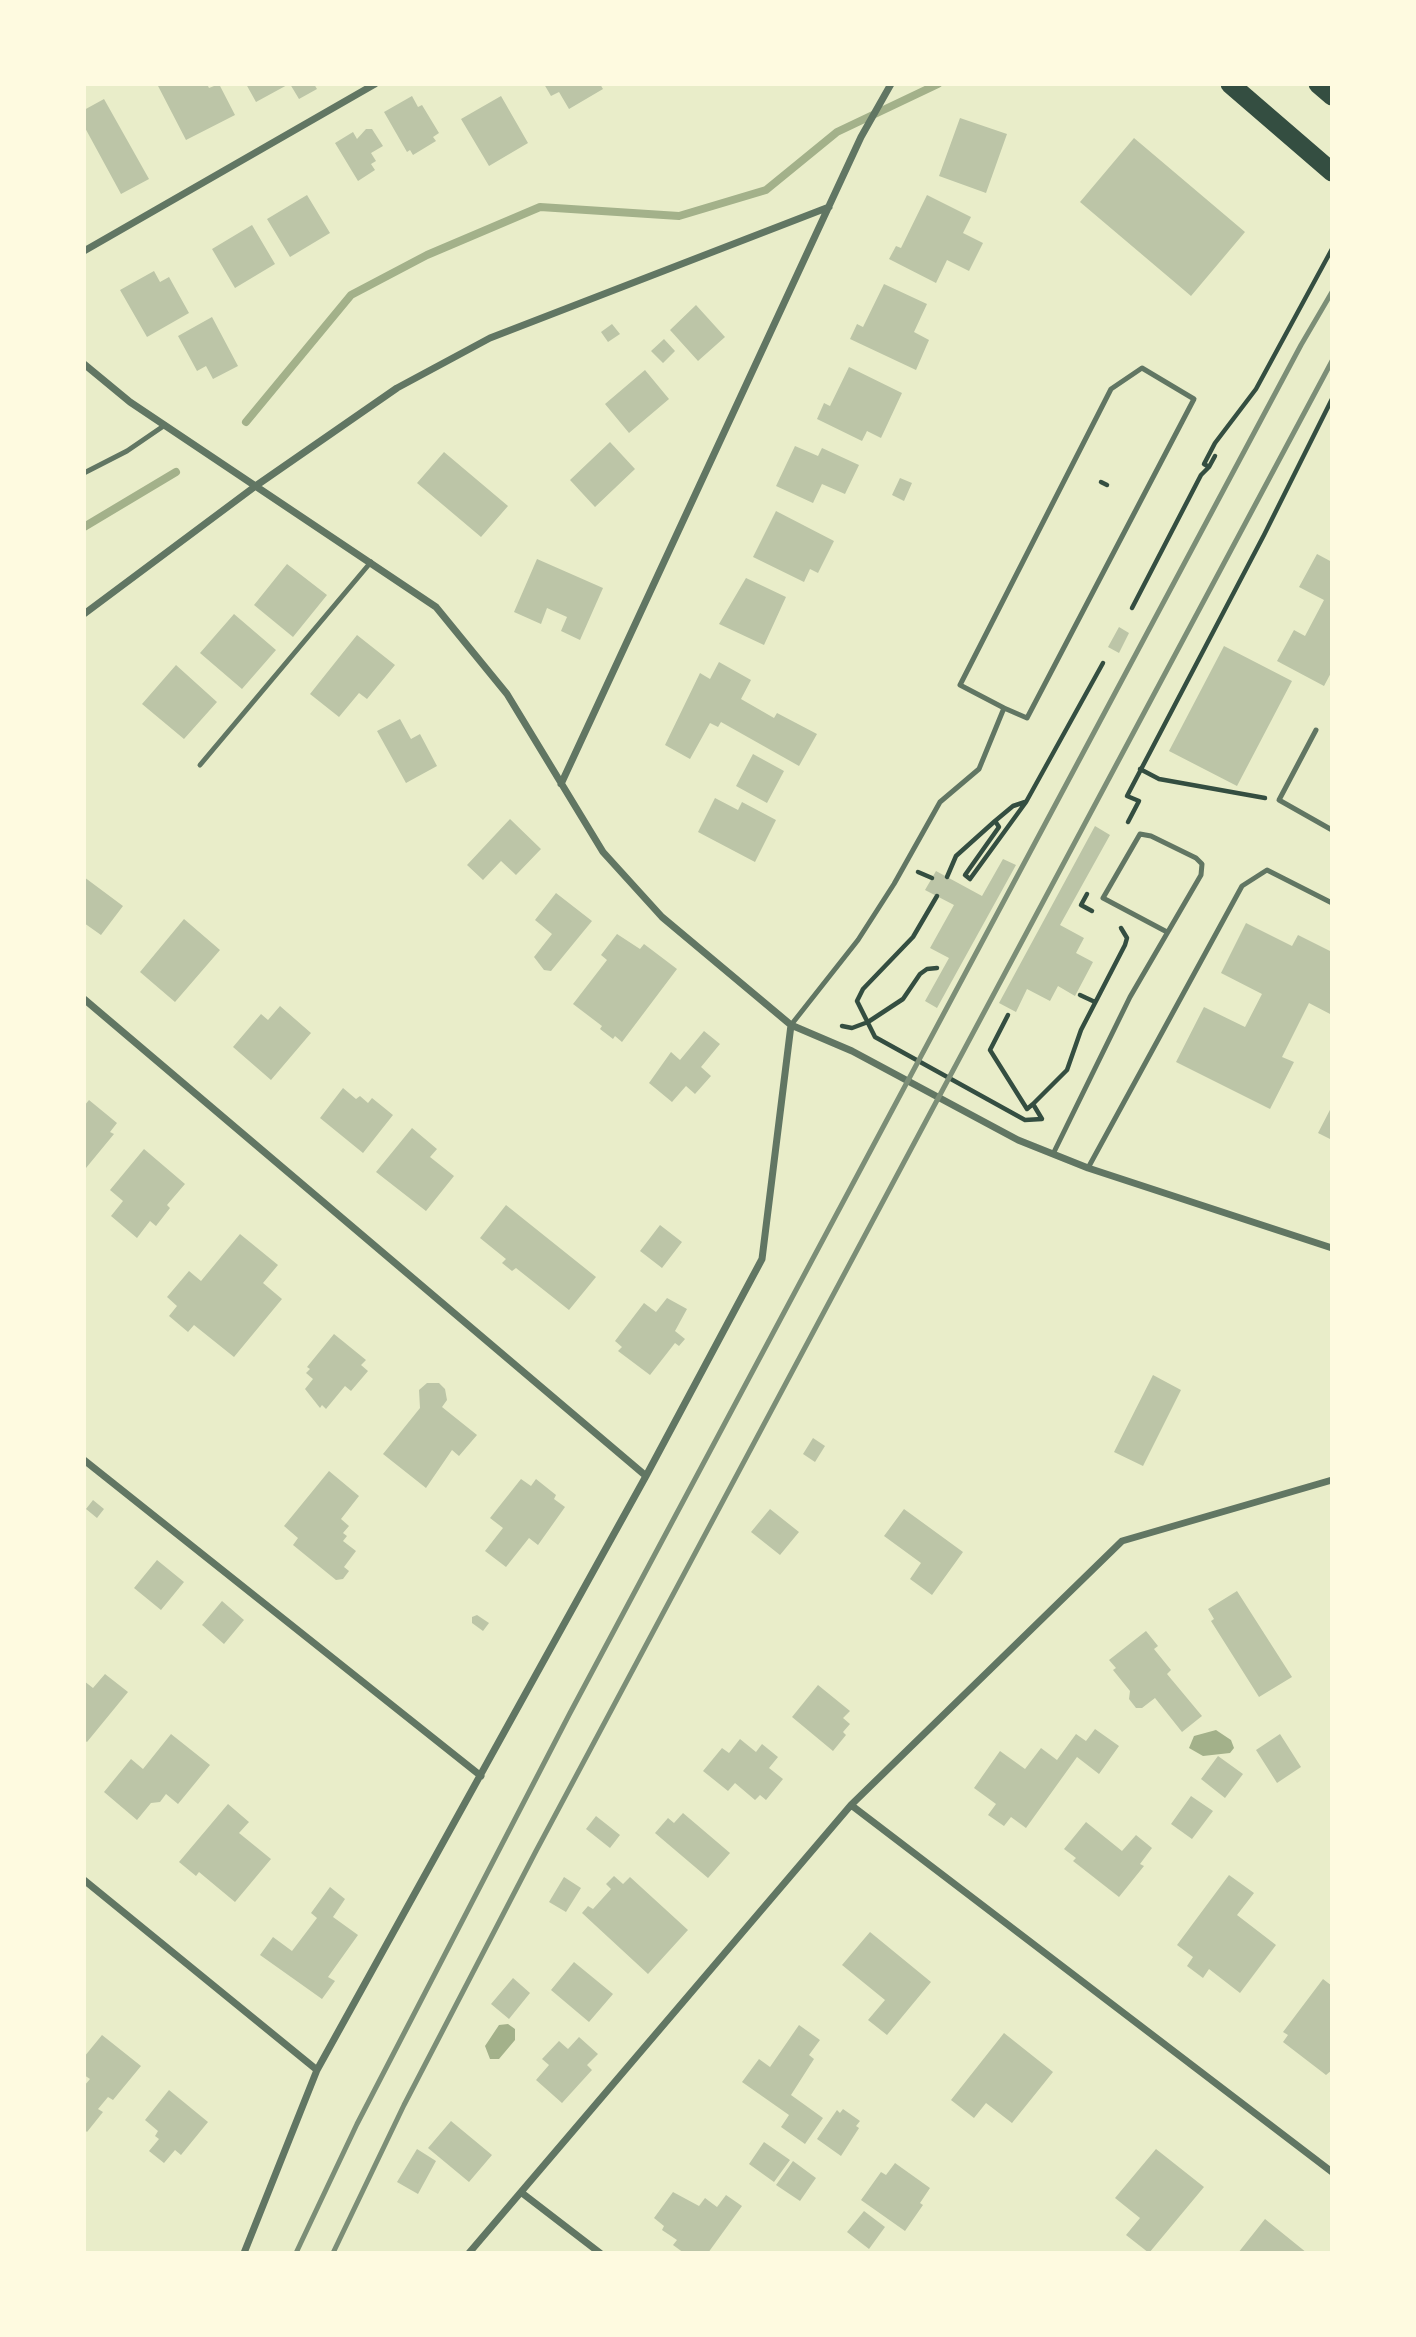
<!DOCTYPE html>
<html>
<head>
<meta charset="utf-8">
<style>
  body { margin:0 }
  #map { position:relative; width:1416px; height:2337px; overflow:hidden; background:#e9edc9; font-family:"Sofia Sans Condensed",sans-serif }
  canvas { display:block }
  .frame { position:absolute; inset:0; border:86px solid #fefae0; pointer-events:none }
</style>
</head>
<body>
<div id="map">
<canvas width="1416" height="2337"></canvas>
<div class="frame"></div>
</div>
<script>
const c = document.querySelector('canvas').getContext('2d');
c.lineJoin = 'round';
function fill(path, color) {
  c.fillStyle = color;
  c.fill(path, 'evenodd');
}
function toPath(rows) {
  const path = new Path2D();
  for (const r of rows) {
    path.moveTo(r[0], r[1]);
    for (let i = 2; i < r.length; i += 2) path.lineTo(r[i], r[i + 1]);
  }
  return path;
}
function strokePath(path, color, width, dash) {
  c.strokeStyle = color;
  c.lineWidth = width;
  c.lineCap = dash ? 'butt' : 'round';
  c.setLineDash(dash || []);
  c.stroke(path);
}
const water = toPath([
  [1216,1730,1231,1740,1234,1748,1230,1753,1203,1756,1189,1748,1194,1736],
  [508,2024,515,2029,515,2040,499,2059,490,2059,485,2046,499,2025]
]);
const stream = toPath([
  [246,422,351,295,427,255,540,207,679,216,766,190,837,132,938,84],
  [84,527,176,472]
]);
const building = toPath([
  [157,84,207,84,209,88,219,84,235,115,186,140],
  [246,84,289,84,256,102],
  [290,84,314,84,317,89,299,99],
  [544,84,600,84,603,89,569,109,559,92,551,96],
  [412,96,418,107,422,105,439,133,433,137,436,141,413,155,410,150,407,152,384,112],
  [501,96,528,143,489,166,461,119],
  [104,99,149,179,121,194,84,126,84,110],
  [960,118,1007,134,986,193,939,176],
  [366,129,372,129,383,146,371,153,376,161,371,164,375,170,358,181,335,143,353,132,357,139],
  [1134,138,1245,232,1191,296,1080,202],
  [307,195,330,233,290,257,267,219],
  [927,195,971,217,963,233,983,243,969,271,947,260,936,283,889,259,896,246,901,248],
  [252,225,275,264,235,288,212,249],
  [154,271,160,282,169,277,189,313,147,337,120,290],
  [884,284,927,304,914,332,929,340,916,370,850,339,857,324,863,327],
  [696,305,725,337,698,361,670,330],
  [212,317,238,366,213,379,206,366,197,371,178,336],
  [612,324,620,334,608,342,601,332],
  [664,339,675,351,663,363,651,351],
  [849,367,902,393,881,438,867,431,862,441,817,419,824,403,830,406],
  [645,370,669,399,629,433,605,404],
  [610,442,635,469,595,507,570,480],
  [795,446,818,456,822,448,859,465,845,494,822,484,813,503,776,486],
  [444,452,508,506,481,537,417,483],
  [900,478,912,483,904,501,892,495],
  [776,511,834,541,818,573,810,569,804,582,753,557],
  [1317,554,1332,562,1332,671,1324,686,1277,661,1294,630,1305,636,1324,600,1299,587],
  [537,559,603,588,580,640,561,631,567,617,547,608,541,624,514,612],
  [287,564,327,595,293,637,254,605],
  [746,578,786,597,764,645,719,624],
  [234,614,276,650,242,689,200,653],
  [1119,627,1129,633,1119,653,1108,647],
  [357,635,395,665,367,699,359,693,339,717,310,694],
  [1224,646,1292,681,1237,786,1169,751],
  [719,662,751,680,741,699,774,718,777,713,817,734,799,766,721,722,718,727,710,723,690,759,665,745,700,673,710,679],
  [176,665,217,702,184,739,142,704],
  [400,719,411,739,420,734,437,766,406,783,377,731],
  [753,754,784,771,767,803,736,786],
  [715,798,738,810,742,802,776,820,755,862,698,832],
  [510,819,541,849,516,875,501,861,483,880,467,865],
  [1095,826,1110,835,1060,925,1084,938,1076,953,1093,962,1075,996,1058,986,1050,1001,1027,989,1016,1012,999,1003],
  [1003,859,1016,865,937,1008,925,1001,949,958,930,948,954,905,925,890,936,871,982,896],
  [84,877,123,906,101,935,84,923],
  [556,893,592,921,551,971,544,970,534,957,552,934,535,920],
  [184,919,220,950,175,1002,140,972],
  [1246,923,1292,946,1298,935,1332,952,1332,1015,1309,1003,1282,1057,1294,1062,1270,1109,1176,1062,1204,1007,1245,1027,1262,994,1221,973],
  [617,934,640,949,644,944,677,969,622,1042,615,1036,613,1039,600,1029,602,1026,573,1004,607,960,601,955],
  [280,1006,311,1033,271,1080,233,1047,261,1014,268,1020],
  [704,1031,720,1044,701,1067,711,1076,695,1094,686,1086,672,1102,649,1083,671,1052,680,1060],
  [343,1088,356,1099,360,1096,368,1103,372,1098,393,1115,363,1153,320,1118],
  [89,1100,117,1123,110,1132,114,1134,86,1168,84,1106],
  [1332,1106,1332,1140,1318,1133],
  [412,1128,437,1149,430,1157,454,1176,426,1211,376,1172],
  [144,1149,185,1184,167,1205,170,1208,156,1226,150,1221,137,1238,111,1216,123,1201,110,1190],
  [506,1205,596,1277,569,1310,516,1268,512,1271,502,1263,506,1259,480,1238],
  [660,1225,682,1242,662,1268,640,1251],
  [240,1234,278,1265,263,1283,282,1299,234,1357,194,1325,188,1332,169,1316,177,1306,167,1297,189,1271,201,1281],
  [667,1298,687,1309,675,1331,685,1339,679,1346,675,1343,650,1375,618,1351,622,1347,615,1341,644,1303,656,1312],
  [334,1334,366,1360,361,1365,368,1371,351,1391,345,1386,326,1409,322,1405,320,1408,305,1389,313,1379,306,1373,310,1369,307,1367],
  [1153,1375,1181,1390,1143,1466,1114,1452],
  [427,1383,439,1383,445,1389,447,1400,442,1407,477,1435,459,1456,452,1450,426,1488,383,1454,420,1408,419,1390],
  [813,1438,825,1446,815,1462,803,1454],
  [329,1471,359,1496,341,1519,349,1526,343,1533,347,1536,343,1541,356,1551,344,1567,349,1571,343,1579,336,1580,293,1545,298,1538,284,1526],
  [521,1479,531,1486,536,1479,556,1495,554,1499,565,1507,538,1545,529,1538,506,1567,485,1551,503,1528,490,1518],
  [93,1500,104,1509,97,1518,86,1509],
  [770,1509,799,1532,780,1555,751,1532],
  [904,1509,963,1552,932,1595,910,1579,921,1563,884,1536],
  [157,1560,184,1582,161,1610,134,1588],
  [1237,1591,1292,1677,1259,1697,1211,1621,1214,1619,1208,1609],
  [222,1601,244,1620,224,1644,202,1625],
  [477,1615,489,1623,483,1631,472,1623,472,1617],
  [1146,1631,1158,1646,1154,1649,1171,1670,1167,1674,1202,1716,1182,1732,1155,1698,1142,1708,1136,1708,1129,1699,1130,1691,1113,1670,1116,1668,1109,1660],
  [105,1674,128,1692,87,1742,84,1740,84,1681,93,1688],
  [818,1685,850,1711,843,1718,850,1724,843,1732,846,1735,833,1751,792,1717],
  [1095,1729,1119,1746,1099,1774,1077,1757,1026,1828,1011,1817,1004,1826,988,1815,996,1804,974,1788,1000,1751,1025,1769,1041,1748,1057,1760,1076,1734,1086,1741],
  [171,1734,210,1765,178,1804,166,1794,160,1802,151,1803,137,1820,104,1792,131,1759,143,1769],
  [1280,1734,1301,1767,1277,1783,1256,1750],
  [740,1739,756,1752,762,1744,778,1757,769,1768,783,1779,766,1800,760,1795,755,1800,735,1783,728,1791,703,1771,722,1748,729,1753],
  [1218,1756,1243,1774,1225,1798,1201,1779],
  [1191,1796,1213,1811,1192,1839,1171,1824],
  [228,1804,249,1822,239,1833,271,1859,235,1902,199,1872,196,1876,179,1862],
  [683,1813,730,1853,708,1878,655,1833,668,1818,674,1823],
  [596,1816,620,1835,610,1848,586,1829],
  [1086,1822,1122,1851,1136,1835,1152,1848,1140,1864,1144,1866,1119,1897,1073,1861,1076,1858,1064,1849],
  [1229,1875,1254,1893,1237,1915,1276,1945,1240,1993,1209,1969,1203,1978,1187,1966,1193,1957,1177,1945],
  [614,1876,623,1884,630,1877,688,1930,648,1974,582,1913,588,1906,593,1909,611,1889,606,1884],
  [564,1877,581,1888,566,1912,549,1902],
  [330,1887,345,1899,333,1917,358,1935,328,1977,335,1981,322,1999,260,1955,273,1937,292,1951,317,1918,311,1913],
  [870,1932,931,1982,887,2035,868,2020,885,2000,842,1965],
  [574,1962,613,1994,589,2022,551,1990],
  [513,1978,530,1993,509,2019,491,2004],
  [1323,1979,1332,1986,1332,2070,1326,2075,1283,2042,1288,2035,1283,2032],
  [799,2025,820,2040,809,2055,814,2059,791,2095,823,2118,805,2144,781,2127,789,2115,742,2082,759,2059,770,2067],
  [1004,2033,1053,2072,1012,2123,986,2103,974,2118,951,2100],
  [102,2035,141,2066,113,2100,108,2097,98,2109,103,2112,87,2132,84,2129,84,2086,90,2079,84,2075,84,2057],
  [579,2037,598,2054,587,2065,592,2070,562,2103,536,2080,549,2065,542,2059,559,2041,568,2049],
  [169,2090,208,2122,181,2155,175,2150,164,2163,149,2151,159,2139,155,2136,158,2131,145,2120],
  [843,2109,860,2121,856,2126,859,2128,841,2156,817,2139,837,2110,840,2113],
  [451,2121,492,2155,469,2182,428,2148],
  [764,2142,790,2160,774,2182,749,2164],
  [417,2149,436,2161,418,2194,397,2182],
  [1156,2149,1204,2187,1149,2253,1126,2235,1140,2218,1115,2198],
  [793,2161,816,2178,800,2201,776,2185],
  [895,2163,930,2188,920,2203,923,2205,905,2231,861,2200,881,2172,886,2175],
  [673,2192,699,2206,705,2198,717,2207,726,2195,742,2206,708,2253,689,2251,684,2253,673,2245,677,2240,662,2230,664,2226,654,2218],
  [864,2211,885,2227,869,2249,847,2232],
  [1265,2219,1307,2253,1238,2253]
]);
const path = toPath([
  [1209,467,1215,456],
  [1101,482,1107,485],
  [1132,608,1201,475,1209,467,1204,464,1215,443,1256,389,1332,249],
  [1140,769,1159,779,1265,798],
  [995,821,1013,806,1025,802],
  [1128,822,1139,801,1127,796,1264,535,1332,399],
  [918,872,932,878],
  [947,877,956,856,995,821,999,827,965,875,970,879,1026,802,1103,663],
  [1087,894,1081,905,1092,911],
  [937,896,913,937,863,989,857,1001,875,1037,1025,1120,1042,1119,1033,1104,1067,1070,1081,1030,1125,945,1127,938,1121,928],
  [1080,995,1095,1002],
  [1008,1015,990,1050,1027,1109,1033,1104],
  [842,1026,852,1028,868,1022,903,999,920,974,927,969,937,968]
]);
const service = toPath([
  [84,473,127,451,165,425],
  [1316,730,1279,800,1332,830],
  [200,765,371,562],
  [791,1025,858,940,894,884,940,802,979,769,1004,708,960,685,1111,389,1142,368,1194,399,1027,718,1004,708],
  [1054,1152,1130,997,1201,875,1202,864,1196,858,1151,836,1140,834,1103,898,1167,932],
  [1088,1168,1242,886,1267,870,1332,903]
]);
const minor = toPath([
  [84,251,375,84],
  [84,364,130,402,436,607,507,694,603,852,662,917,791,1025,852,1051,1018,1140,1088,1168,1332,1248],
  [84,614,257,485,397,388,490,338,829,207],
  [561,784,861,137,891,84],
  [84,999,646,1476],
  [84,1460,481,1776],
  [851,1805,1332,2172],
  [84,1880,317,2070],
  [522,2193,600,2253],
  [244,2253,317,2070,646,1476,762,1259,791,1025],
  [469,2253,851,1805,1122,1541,1332,1480]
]);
const trunk = toPath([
  [1230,84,1332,172],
  [1318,84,1332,96]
]);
const rail = toPath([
  [296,2253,357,2124,570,1713,1301,345,1332,292],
  [333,2253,404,2105,536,1851,1332,361]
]);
fill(water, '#a3b18a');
strokePath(stream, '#a3b18a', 8);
fill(building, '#bcc5a7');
strokePath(path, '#344e41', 4.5);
strokePath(service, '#617663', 5);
strokePath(minor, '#617663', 7);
strokePath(trunk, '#344e41', 19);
strokePath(rail, '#7c8e77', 5);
</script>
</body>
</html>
